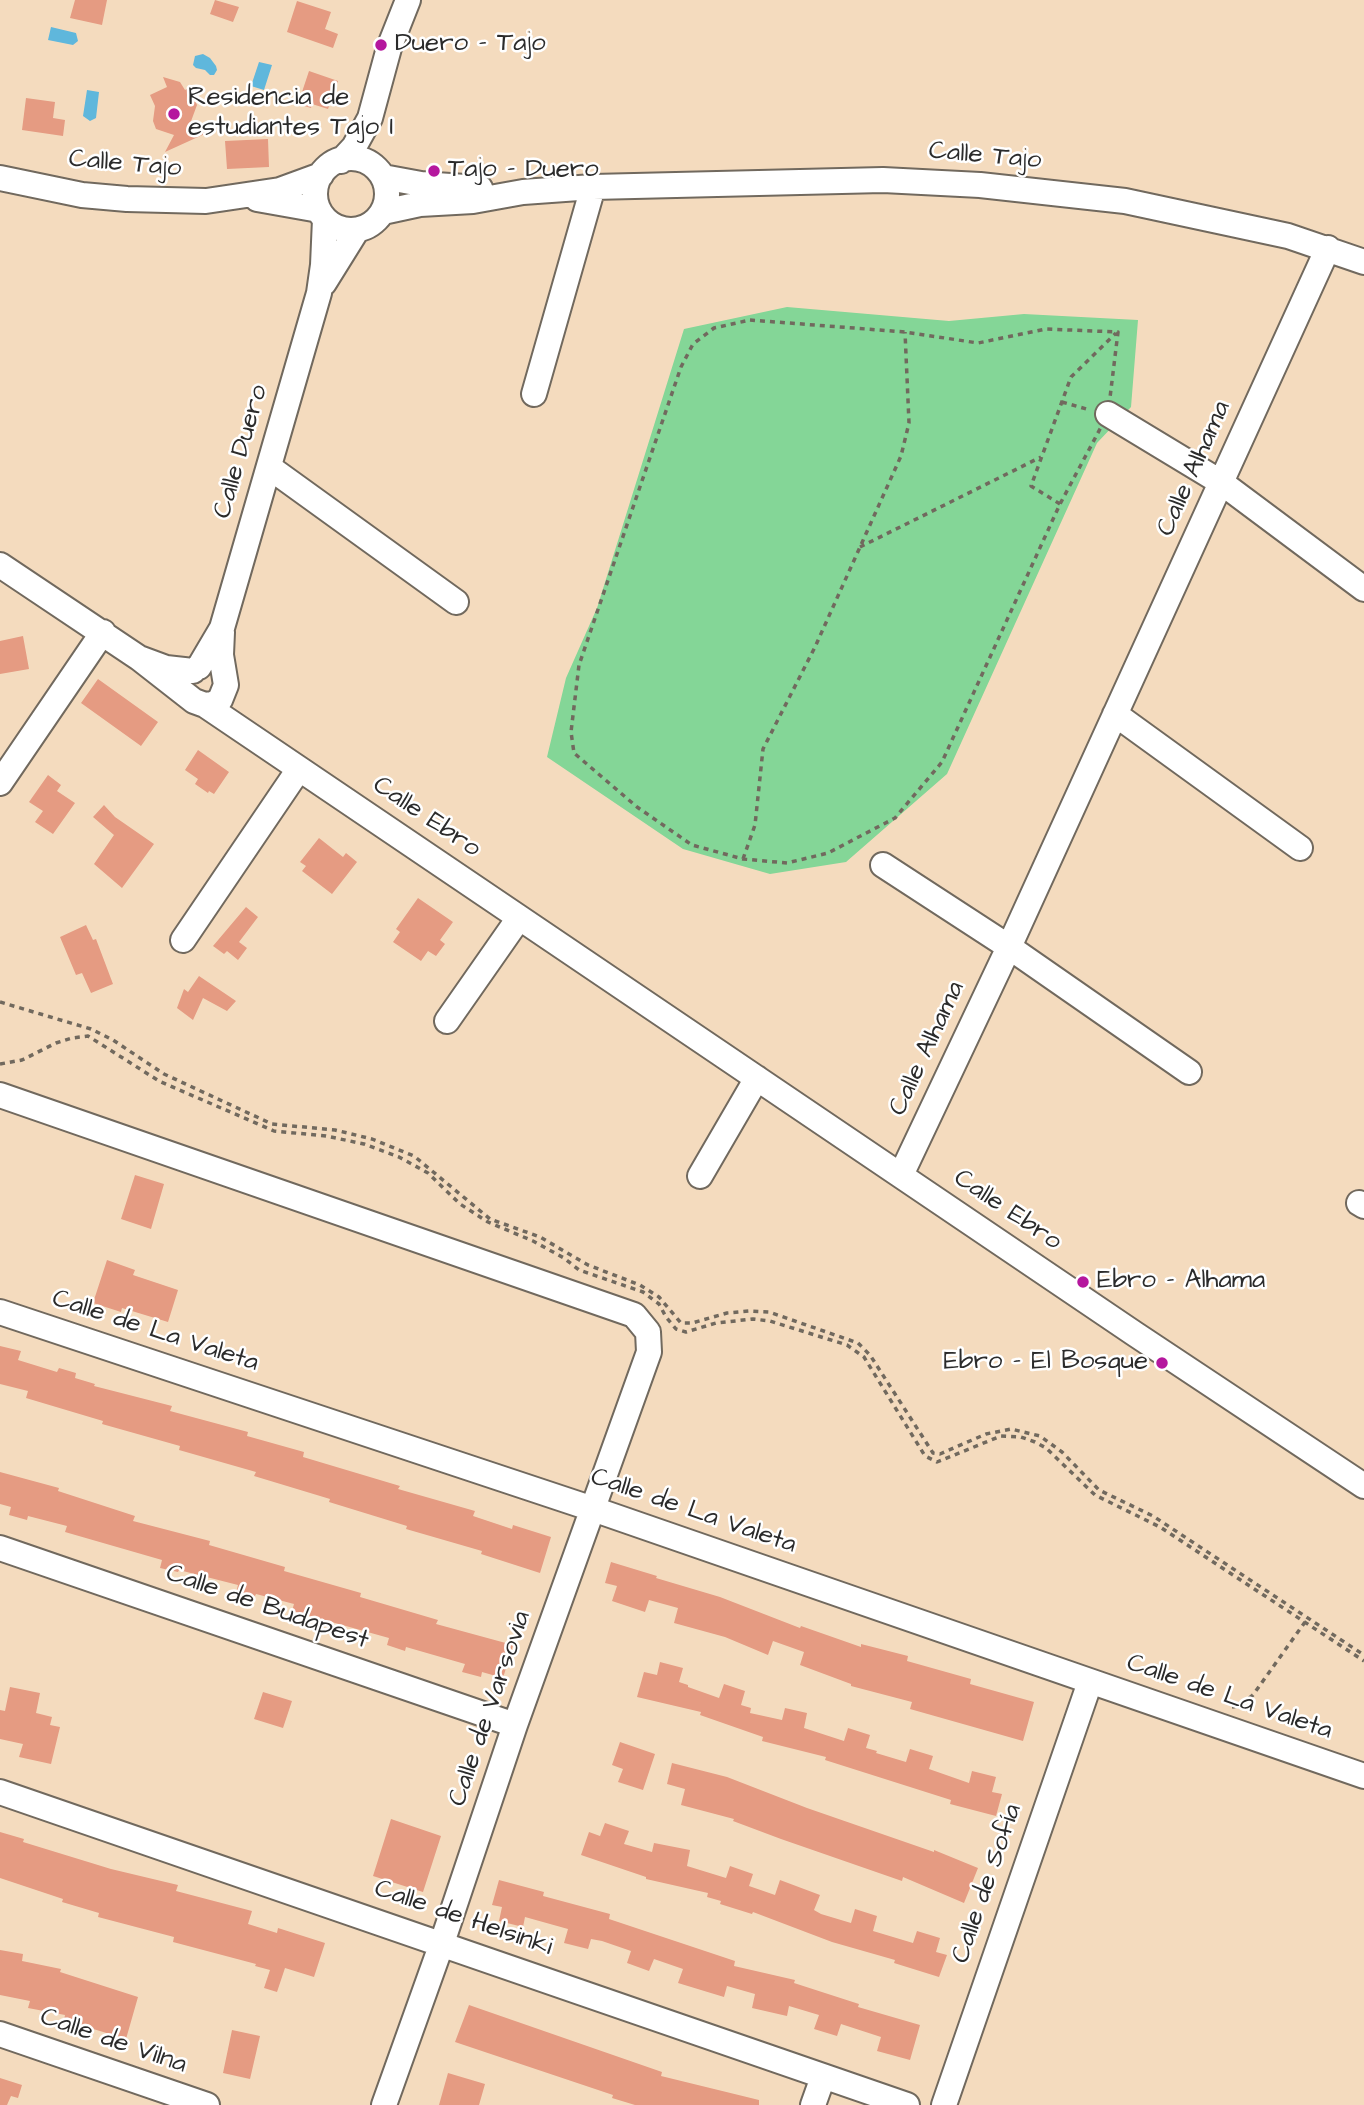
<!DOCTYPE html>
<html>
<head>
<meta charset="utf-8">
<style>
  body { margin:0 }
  canvas { display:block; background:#f4dbbe }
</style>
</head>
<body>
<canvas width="1364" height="2105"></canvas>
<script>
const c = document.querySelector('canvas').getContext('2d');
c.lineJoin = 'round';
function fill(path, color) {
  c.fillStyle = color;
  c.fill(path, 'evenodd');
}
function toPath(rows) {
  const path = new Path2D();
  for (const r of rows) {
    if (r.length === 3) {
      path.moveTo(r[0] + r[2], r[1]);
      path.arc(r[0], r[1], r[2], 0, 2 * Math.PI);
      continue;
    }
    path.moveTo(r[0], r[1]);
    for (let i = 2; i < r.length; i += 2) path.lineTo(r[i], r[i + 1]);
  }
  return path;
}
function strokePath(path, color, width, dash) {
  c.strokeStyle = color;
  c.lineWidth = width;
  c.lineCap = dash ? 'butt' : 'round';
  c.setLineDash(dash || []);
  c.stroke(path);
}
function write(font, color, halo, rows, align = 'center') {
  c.font = font + ' "Architects Daughter",sans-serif';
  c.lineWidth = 5;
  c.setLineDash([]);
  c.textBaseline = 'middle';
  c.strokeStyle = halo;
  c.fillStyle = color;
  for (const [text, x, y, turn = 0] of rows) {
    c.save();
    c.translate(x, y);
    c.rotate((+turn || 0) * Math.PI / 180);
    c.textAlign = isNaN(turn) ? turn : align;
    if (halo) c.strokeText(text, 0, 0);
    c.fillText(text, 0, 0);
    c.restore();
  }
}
const green = toPath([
  [787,307,949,321,1024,314,1138,320,1131,407,1097,443,947,774,846,862,770,874,683,849,547,757,566,678,597,608,684,329]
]);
const water = toPath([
  [51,27,76,33,78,41,73,45,48,40],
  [203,54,210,58,216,66,217,70,214,75,210,75,205,70,196,68,193,65,195,56],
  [259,62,272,65,264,90,251,86],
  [87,90,99,92,96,118,90,121,83,116]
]);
const building = toPath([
  [75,0,107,0,102,25,70,18],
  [215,0,239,7,233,22,210,14],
  [297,1,331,12,325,29,338,34,333,48,287,32],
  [309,71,338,81,328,109,312,104,311,108,298,104],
  [163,77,180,82,185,90,189,88,197,105,190,124,209,132,165,152,174,135,156,129,153,121,155,106,150,95,167,87],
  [26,98,55,102,53,118,65,120,63,136,22,130],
  [268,139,269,167,227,169,225,141],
  [23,636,29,669,0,674,0,641],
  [98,679,158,722,141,746,81,703],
  [198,750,229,772,214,794,209,791,208,793,195,784,198,779,185,770],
  [48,775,61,785,57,791,75,803,53,834,35,822,43,811,29,802],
  [104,805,115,817,154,844,122,888,94,864,114,835,93,817],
  [319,838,343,857,346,853,357,862,332,894,302,871,306,866,300,862],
  [418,898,453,922,440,940,445,944,436,956,428,951,421,961,393,942,400,932,396,929],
  [246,907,258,917,239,942,247,948,238,960,227,951,224,954,213,946],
  [86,925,93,940,96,939,113,984,91,993,82,973,76,975,60,937],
  [199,976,236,1001,227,1011,203,998,193,1020,177,1008,184,989,188,992],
  [135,1175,164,1184,151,1229,121,1219],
  [107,1260,135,1270,133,1275,178,1290,168,1322,122,1308,121,1312,93,1303],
  [0,1346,21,1351,18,1360,57,1372,59,1368,76,1373,75,1378,95,1384,94,1386,172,1406,170,1411,248,1432,247,1436,304,1452,303,1457,400,1486,398,1489,475,1511,473,1516,512,1529,513,1525,551,1537,540,1573,481,1554,482,1551,406,1529,407,1526,329,1502,330,1499,254,1476,256,1472,179,1450,180,1446,102,1424,103,1421,26,1398,28,1391,0,1384],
  [0,1472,59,1488,58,1491,135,1516,133,1521,210,1541,209,1545,285,1567,284,1571,361,1593,360,1597,438,1620,436,1624,513,1645,503,1678,482,1672,481,1677,462,1672,465,1664,406,1647,405,1651,387,1645,389,1638,292,1611,294,1604,256,1594,254,1598,236,1593,238,1585,179,1570,178,1572,160,1568,162,1560,65,1532,67,1526,28,1516,27,1520,9,1515,11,1507,0,1504],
  [611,1562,657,1576,656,1578,720,1597,800,1628,801,1626,861,1647,861,1644,908,1656,907,1661,971,1679,970,1684,1034,1702,1023,1741,910,1709,912,1702,851,1686,851,1684,800,1665,804,1652,773,1641,768,1655,725,1637,674,1623,678,1608,649,1600,645,1612,612,1601,617,1586,605,1583],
  [660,1662,683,1668,679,1682,688,1685,688,1687,719,1698,724,1684,745,1691,741,1705,751,1708,750,1713,782,1720,785,1708,807,1713,804,1728,844,1741,848,1728,870,1735,866,1748,877,1751,876,1753,906,1762,910,1749,933,1756,929,1769,969,1783,972,1771,996,1777,992,1792,1002,1794,996,1816,950,1804,951,1800,825,1760,826,1757,762,1741,763,1737,700,1715,701,1712,637,1697,644,1672,657,1675],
  [10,1687,40,1693,36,1713,52,1717,50,1725,60,1727,51,1764,19,1757,23,1744,0,1739,0,1710,5,1711],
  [263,1692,292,1701,283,1728,254,1719],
  [620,1742,655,1754,643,1790,618,1782,623,1769,612,1765],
  [672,1763,727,1777,807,1808,934,1852,934,1850,978,1868,964,1903,903,1877,902,1881,781,1839,733,1821,734,1819,681,1805,685,1789,667,1784],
  [391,1819,441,1836,423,1892,373,1876],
  [605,1823,629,1831,624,1844,652,1852,654,1843,690,1850,687,1866,726,1878,730,1866,753,1874,749,1886,775,1895,780,1880,820,1895,814,1910,821,1914,851,1923,855,1909,877,1916,873,1931,913,1943,917,1931,940,1938,936,1952,947,1955,939,1977,894,1963,895,1960,832,1942,753,1912,752,1914,720,1904,721,1901,707,1897,708,1893,646,1879,646,1877,581,1855,589,1832,600,1836],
  [0,1832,24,1839,23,1842,111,1869,178,1885,176,1891,252,1911,248,1924,277,1933,278,1928,325,1943,314,1977,285,1968,277,1992,264,1988,270,1970,255,1966,256,1964,173,1942,174,1937,98,1917,99,1913,62,1902,63,1899,0,1878],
  [499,1880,544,1892,543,1896,610,1914,609,1919,735,1961,734,1966,795,1980,794,1983,859,2004,858,2007,920,2025,910,2060,877,2051,881,2037,841,2024,837,2036,814,2029,819,2015,789,2006,787,2016,752,2008,755,1994,727,1986,724,1997,678,1983,683,1969,654,1959,649,1971,627,1963,631,1951,602,1941,591,1939,588,1949,564,1943,568,1929,525,1917,523,1927,499,1921,502,1907,492,1905],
  [0,1950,23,1954,22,1961,61,1969,60,1972,138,1997,126,2039,64,2020,65,2015,28,2008,30,2001,0,1995],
  [469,2005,662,2072,661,2076,759,2100,759,2105,635,2105,612,2098,613,2095,455,2042],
  [232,2030,260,2036,250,2079,223,2073],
  [448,2073,485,2084,479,2105,439,2105],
  [0,2078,22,2085,18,2098,11,2096,7,2105,0,2105]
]);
const path = toPath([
  [750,320,905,332,978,343,1046,329,1118,332,1108,414,1060,504,942,762,895,818,828,853,787,863,743,859,692,845,637,807,574,753,571,732,579,665,681,367,693,344,714,328,750,320],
  [1062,402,1090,410],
  [1060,504,1031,486,1071,377,1116,333],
  [860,547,1041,457],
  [743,859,755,825,763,749,815,647,901,456,909,423,905,332],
  [0,1002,91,1029,113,1040,164,1074,272,1124,335,1130,372,1139,414,1156,490,1219,540,1237,588,1265,640,1285,659,1297,681,1323,692,1323,727,1313,749,1311,769,1312,858,1343,870,1355,933,1453,940,1454,986,1434,1011,1429,1040,1436,1062,1452,1099,1490,1153,1516,1364,1655],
  [0,1064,22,1060,56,1043,72,1038,88,1036,159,1081,274,1131,326,1136,364,1144,399,1157,428,1173,460,1204,488,1222,533,1241,564,1258,579,1270,643,1292,659,1304,666,1317,676,1329,686,1332,716,1323,753,1319,770,1321,847,1345,864,1357,925,1456,937,1462,1001,1436,1021,1437,1035,1442,1046,1448,1095,1495,1160,1527,1364,1661],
  [1232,1707,1239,1706,1253,1695,1305,1622]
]);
const minor = toPath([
  [351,194,36],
  [341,161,354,147,370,118,389,48,408,0],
  [383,177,421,184,480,188],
  [0,178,82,195,127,199,206,201,280,190,321,175],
  [257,199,319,210],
  [383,212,420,204,473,201,523,192,593,187,883,180,980,185,1125,201,1288,236,1364,262],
  [324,283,357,230],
  [534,394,593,187],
  [1108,414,1222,483,1364,589],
  [269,467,456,602],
  [0,565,139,658],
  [199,667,222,628,319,293,323,265,325,219],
  [193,671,166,668,139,658,194,701,205,705,213,704,220,700,226,685,221,655,222,632],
  [205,705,1135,1334,1364,1486],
  [1115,714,1300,848],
  [0,783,103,632],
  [883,865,1009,947,1189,1072],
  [183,940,299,769],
  [447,1021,519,918],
  [0,1095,634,1315,648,1332,649,1352,515,1725,442,1943,384,2105],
  [901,1175,1009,947,1328,248],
  [700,1176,757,1078],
  [1359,1203,1364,1206],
  [0,1312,593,1509,1364,1776],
  [0,1548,515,1725],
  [0,1792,907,2105],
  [0,2034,207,2105],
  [813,2105,823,2077],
  [944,2105,1090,1682]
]);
const markers = [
  [381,45,7,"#b5179e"],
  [174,114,7,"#b5179e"],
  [434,171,7,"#b5179e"],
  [1083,1282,7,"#b5179e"],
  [1162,1363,7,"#b5179e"]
];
const poiNames = [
  ["Duero - Tajo",395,45],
  ["Residencia de",188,99],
  ["estudiantes Tajo I",188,129],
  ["Tajo - Duero",448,171],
  ["Ebro - Alhama",1097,1282],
  ["Ebro - El Bosque",1148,1363,"right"]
];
const streetNames = [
  ["Calle Tajo",985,157,5],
  ["Calle Tajo",125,165,5],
  ["Calle Duero",242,452,-74],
  ["Calle Alhama",1195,469,-66],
  ["Calle Ebro",426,818,34],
  ["Calle Alhama",928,1049,-65],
  ["Calle Ebro",1007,1211,34],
  ["Calle de La Valeta",155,1332,18],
  ["Calle de La Valeta",693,1512,19],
  ["Calle de Budapest",267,1608,19],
  ["Calle de La Valeta",1229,1698,19],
  ["Calle de Varsovia",491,1709,-71],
  ["Calle de Sofía",988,1884,-71],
  ["Calle de Helsinki",463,1919,19],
  ["Calle de Vilna",113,2042,19]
];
fill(green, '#84d697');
fill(water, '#5fb7dc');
fill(building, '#e59b82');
strokePath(minor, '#71695e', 28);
strokePath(path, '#71695e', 3.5, [5, 5]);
strokePath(minor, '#fff', 24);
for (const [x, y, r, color] of markers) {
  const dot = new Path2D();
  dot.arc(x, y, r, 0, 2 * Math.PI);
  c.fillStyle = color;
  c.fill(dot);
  strokePath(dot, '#fff', 2.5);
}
write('26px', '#2b2b2b', '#fff', poiNames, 'left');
write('26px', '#2b2b2b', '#fff', streetNames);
</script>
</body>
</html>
